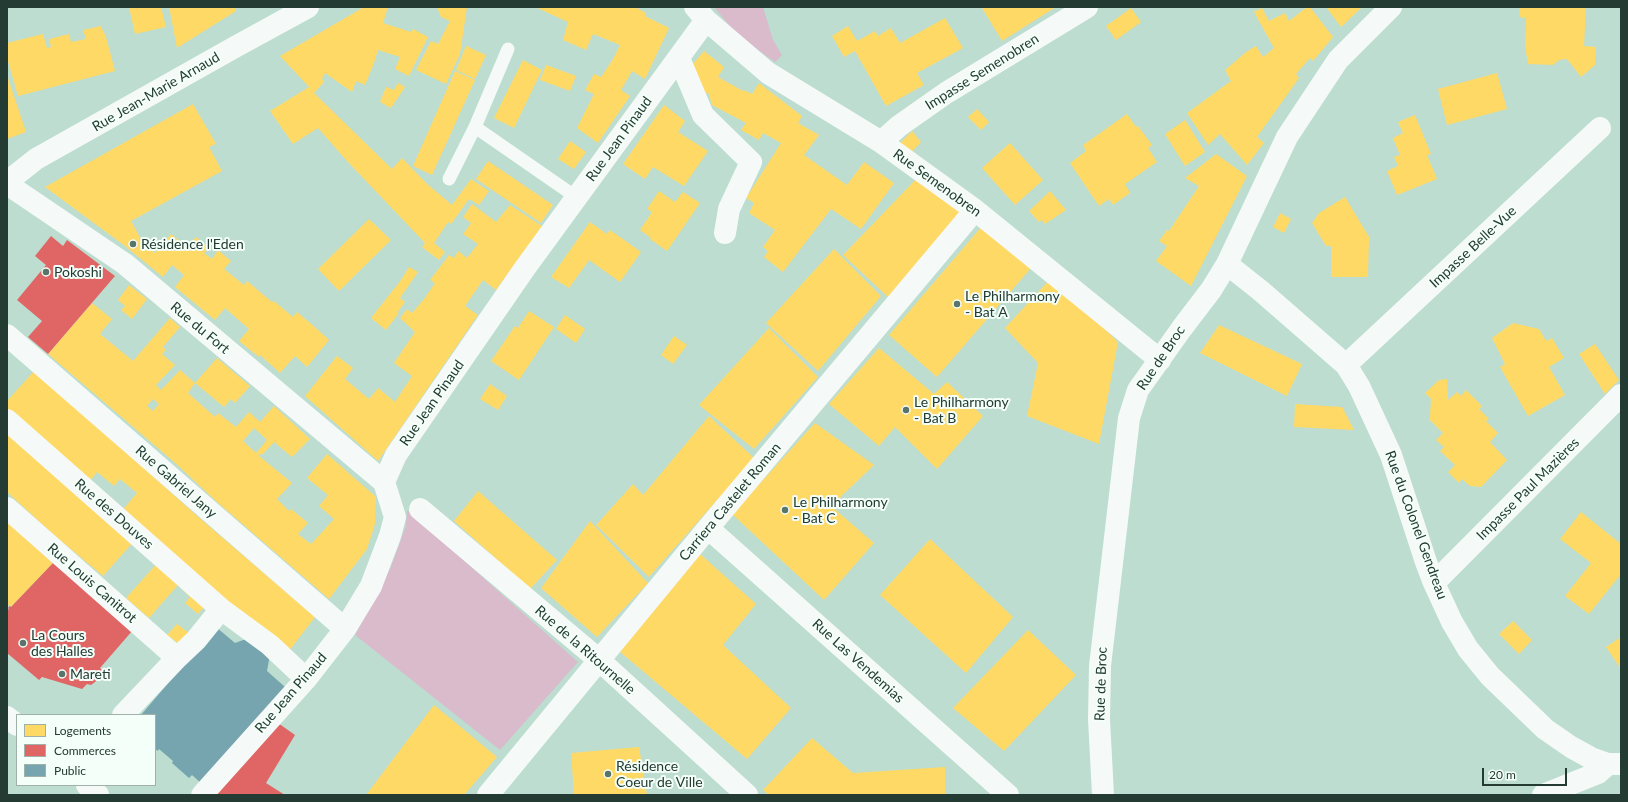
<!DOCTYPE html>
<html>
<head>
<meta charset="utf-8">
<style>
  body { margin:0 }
  #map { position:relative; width:1628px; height:802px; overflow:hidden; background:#bcddd0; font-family:Lato,sans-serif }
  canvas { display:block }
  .frame { position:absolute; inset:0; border:8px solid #233b32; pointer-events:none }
  .legend { position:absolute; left:16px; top:714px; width:140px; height:72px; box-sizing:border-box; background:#f4fffa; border:1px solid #a0b1aa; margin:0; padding:5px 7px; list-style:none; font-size:12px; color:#233b32 }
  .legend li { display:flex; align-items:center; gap:8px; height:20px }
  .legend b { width:20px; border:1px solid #a0b1aa }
  .scale { position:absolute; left:1482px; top:768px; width:85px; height:18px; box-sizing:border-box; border:2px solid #233b32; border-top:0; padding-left:5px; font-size:12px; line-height:14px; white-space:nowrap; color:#233b32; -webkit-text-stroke:3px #f4fffa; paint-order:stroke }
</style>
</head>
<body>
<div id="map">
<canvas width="1628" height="802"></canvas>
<div class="frame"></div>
<ul class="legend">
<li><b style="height:11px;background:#ffd966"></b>Logements</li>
<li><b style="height:11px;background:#e06666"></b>Commerces</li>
<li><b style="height:11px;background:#76a5af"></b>Public</li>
</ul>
<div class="scale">20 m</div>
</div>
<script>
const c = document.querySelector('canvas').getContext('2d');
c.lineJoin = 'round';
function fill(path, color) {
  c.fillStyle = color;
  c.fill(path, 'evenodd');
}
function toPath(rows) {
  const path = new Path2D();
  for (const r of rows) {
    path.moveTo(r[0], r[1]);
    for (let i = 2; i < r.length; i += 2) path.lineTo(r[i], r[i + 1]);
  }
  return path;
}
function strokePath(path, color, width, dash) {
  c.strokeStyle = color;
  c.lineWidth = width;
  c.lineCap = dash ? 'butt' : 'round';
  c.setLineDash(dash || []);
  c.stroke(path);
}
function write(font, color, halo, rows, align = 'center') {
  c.font = font + ' Lato,sans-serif';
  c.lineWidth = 4;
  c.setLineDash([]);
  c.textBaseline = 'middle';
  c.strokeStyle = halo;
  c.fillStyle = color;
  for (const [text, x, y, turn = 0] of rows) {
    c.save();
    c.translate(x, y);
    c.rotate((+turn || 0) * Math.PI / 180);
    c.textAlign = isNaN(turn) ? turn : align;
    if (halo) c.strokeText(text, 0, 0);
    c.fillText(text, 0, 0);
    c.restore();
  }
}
const green = toPath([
  [714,7,763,7,773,40,782,55,775,62,738,36],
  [407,510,578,662,500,750,355,635,390,569,406,526]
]);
const homes = toPath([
  [129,7,161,7,166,27,135,34],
  [169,7,235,7,236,11,177,48],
  [364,7,388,7,383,23,411,32,413,29,428,37,409,76,395,69,400,57,378,50,374,63,365,85,356,81,352,92,325,73,322,79,324,82,314,93,392,169,402,158,426,183,452,205,471,179,489,191,479,205,469,199,451,224,448,222,434,243,445,252,439,260,422,247,425,243,346,160,318,128,293,144,270,111,309,87,280,56],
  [437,7,467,7,460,54,446,84,416,70,431,41,438,44,450,21,441,17],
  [535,7,635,7,646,13,645,16,669,28,645,79,632,71,621,90,630,96,598,143,577,128,594,94,585,90,594,74,601,77,613,59,620,45,593,34,586,50,563,40,568,22],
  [984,7,1056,7,1002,41,982,8],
  [1307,7,1310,7,1333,37,1313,61,1310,58,1296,74,1299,78,1257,137,1264,143,1247,165,1220,134,1208,145,1187,113,1231,81,1225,70,1246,52,1256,46,1263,57,1274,48,1254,12,1262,8,1269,21,1285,13,1289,21],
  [1326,7,1362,7,1341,27],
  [1520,7,1586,7,1584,46,1596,47,1595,65,1581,77,1567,59,1559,60,1553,65,1528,64,1525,46,1526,18,1519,17],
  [1131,8,1141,22,1116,40,1106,26],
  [945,18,963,48,917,73,924,85,886,106,855,51,844,57,832,36,848,26,857,41,875,31,878,36,891,28,900,43],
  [101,26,104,34,105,33,115,71,18,96,7,58,7,43,43,34,47,48,51,47,49,39,69,34,71,42,86,39,83,30],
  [466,46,486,55,475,79,456,70],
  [704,51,724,67,718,77,743,91,744,90,752,94,759,83,802,116,798,123,819,135,804,155,847,185,864,162,894,183,861,229,831,209,783,272,764,257,768,251,763,247,775,230,749,213,754,203,746,198,781,143,763,133,759,140,741,130,746,123,712,105,708,92,705,95,693,64],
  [523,60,542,70,514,128,494,118],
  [546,65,576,76,570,91,540,80],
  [455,71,475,80,432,175,413,166],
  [1497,73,1507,109,1447,125,1438,89],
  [7,75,26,132,7,139],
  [398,83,405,87,391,108,380,102,386,87,394,90],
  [193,104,216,144,209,147,222,171,131,221,142,241,155,253,171,234,187,247,196,237,209,248,204,253,212,259,218,250,231,261,224,269,244,285,247,281,272,302,274,301,293,317,297,312,317,329,329,340,307,367,295,356,280,373,260,355,259,357,239,341,249,329,225,308,215,320,175,287,184,275,172,265,163,277,125,246,45,187],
  [664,105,685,121,678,132,708,151,684,186,653,167,645,179,623,164],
  [977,109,989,122,981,130,968,117],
  [1127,114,1136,127,1138,126,1152,145,1148,148,1157,162,1125,184,1130,193,1113,205,1109,199,1099,206,1070,163,1086,151,1083,145],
  [1415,115,1431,154,1427,155,1437,179,1397,195,1387,171,1398,166,1394,157,1400,155,1393,138,1403,133,1398,122],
  [1185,120,1205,152,1185,166,1165,134],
  [912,131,921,142,905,159,893,150],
  [570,141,586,152,574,169,558,159],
  [1010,143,1043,180,1015,205,982,168],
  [1216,154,1247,176,1191,286,1156,261,1167,246,1159,241,1167,230,1169,231,1199,186,1185,178],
  [488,161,553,205,541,223,476,179],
  [920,175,965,212,889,298,843,255],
  [659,191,675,202,683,192,700,203,667,251,650,239,651,238,640,230,652,212,647,209],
  [1050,191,1066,210,1045,224,1042,220,1039,222,1029,211],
  [1345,197,1369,237,1368,277,1331,277,1331,246,1326,246,1312,223,1319,213],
  [472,204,496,222,510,205,542,226,496,290,483,280,465,306,478,315,378,461,305,396,337,356,353,368,345,379,369,399,378,388,395,402,412,376,394,363,415,332,400,318,407,309,412,313,424,299,435,283,430,280,449,255,454,258,458,251,467,258,478,244,463,234,471,223,463,217],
  [1280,213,1291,219,1284,233,1273,227],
  [369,219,391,240,339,291,318,269],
  [590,222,607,234,610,230,641,252,620,282,589,260,569,288,551,277],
  [982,226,1031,268,937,377,889,335],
  [834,249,881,296,818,371,766,323],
  [409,267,418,272,400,298,405,302,397,313,399,313,386,330,371,318,401,280],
  [1052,277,1118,342,1099,444,1027,416,1038,363,1005,328],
  [129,285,147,299,132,319,121,310,125,306,118,300],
  [92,303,112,319,100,334,133,361,170,318,180,327,163,347,166,350,162,354,175,365,156,385,161,390,180,370,195,383,217,358,250,386,235,403,231,399,224,407,195,383,188,393,215,417,218,413,236,427,249,412,260,422,274,406,310,439,292,457,274,442,263,454,258,455,292,483,277,499,289,511,291,509,308,523,298,534,311,544,334,519,319,506,328,495,307,478,327,454,376,497,375,524,367,549,329,599,217,502,174,462,48,354],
  [153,399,159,404,153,411,147,406],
  [254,428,267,440,256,453,243,441],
  [529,311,554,327,519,380,491,361,515,326,518,328],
  [565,315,585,329,576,343,556,329],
  [1513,323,1539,329,1546,341,1552,338,1564,358,1549,367,1565,395,1528,416,1500,367,1505,364,1492,338],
  [1219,325,1302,364,1287,396,1200,353],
  [769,328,818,377,754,449,699,405],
  [674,336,687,345,673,364,661,355],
  [1595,344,1619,380,1605,394,1579,354],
  [879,348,934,394,947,382,983,416,937,469,895,427,879,446,829,404],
  [35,370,196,515,315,617,289,651,120,513,137,493,120,479,114,486,97,472,87,485,7,414,7,401],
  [1447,379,1448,400,1457,392,1461,396,1466,390,1482,406,1479,409,1489,419,1486,421,1498,433,1490,442,1507,460,1481,487,1470,486,1462,479,1459,483,1448,472,1455,465,1440,451,1444,447,1436,440,1443,433,1429,419,1430,416,1431,399,1425,393,1439,380],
  [490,384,507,396,498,410,480,399],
  [1295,404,1342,407,1354,430,1294,427],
  [709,416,754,458,649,577,596,525,633,484,643,495],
  [815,423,874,465,831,506,874,543,824,600,732,514],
  [7,425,136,539,103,576,54,535,7,492],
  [478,491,557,560,530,589,454,521],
  [1581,512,1621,544,1621,574,1589,614,1565,596,1591,563,1560,539],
  [7,521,53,563,11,607,7,604],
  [590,521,648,583,597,637,541,588],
  [930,539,1013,617,966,673,880,595],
  [700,554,756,604,723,645,791,708,747,759,619,651],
  [160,560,205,606,198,614,185,603,190,597,178,585,149,618,126,598],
  [1513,621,1532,640,1519,654,1499,634],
  [177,624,189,633,179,644,167,635],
  [1028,630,1076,675,1004,751,953,708],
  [1621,637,1621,669,1606,647],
  [434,705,497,757,464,795,366,795],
  [812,738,853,773,945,767,945,795,769,795,763,790],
  [639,747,647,795,574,795,571,753]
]);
const shops = toPath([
  [51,236,63,246,67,240,115,276,48,354,28,337,42,321,17,300,46,265,35,256],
  [53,563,133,630,100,668,104,673,95,682,91,685,87,684,82,689,42,677,39,680,7,653,7,611,9,609,8,608,10,606,11,607],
  [278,723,295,735,266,783,285,795,214,795]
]);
const public = toPath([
  [216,627,235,643,246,639,268,656,269,660,267,671,285,687,202,784,192,775,189,778,172,763,173,761,159,749,158,751,155,749,155,715,141,715]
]);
const lane = toPath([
  [475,127,576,197],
  [449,179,475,127,508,49]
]);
const street = toPath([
  [695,7,706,20,768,73,881,142,975,210,1160,360],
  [679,58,703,115,751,162,729,209,725,233],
  [881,142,899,126,946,93,1087,7],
  [7,184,125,264,384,482],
  [1227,264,1261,291,1346,365,1359,386,1391,455,1426,562,1434,583,1452,622,1468,649,1490,676,1545,729,1571,747,1591,758,1608,764,1621,764],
  [7,335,345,629],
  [1346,365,1600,128],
  [7,420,221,609,270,645,306,679],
  [7,508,177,658],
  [420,509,599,660,747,795],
  [708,528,1008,795],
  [1434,583,1621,395],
  [123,715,177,658,196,640,221,609],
  [202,795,306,679,345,629,371,586,390,536,395,517,384,482,396,455,525,268,706,20],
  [488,795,708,528,975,210],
  [1103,795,1099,719,1100,666,1129,418,1138,390,1182,328,1211,290,1227,264,1287,137,1338,60,1391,7],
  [1543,795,1598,773,1608,764]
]);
const secondary = toPath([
  [7,182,36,159,235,47,308,7]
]);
const primary = toPath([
  [7,717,17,725],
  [87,785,98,795]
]);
const markers = [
  [133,244,4,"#597469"],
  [46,272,4,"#597469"],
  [957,304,4,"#597469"],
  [906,410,4,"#597469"],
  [785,510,4,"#597469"],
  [23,643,4,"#597469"],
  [62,674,4,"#597469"],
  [608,774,4,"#597469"]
];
const streetNames = [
  ["Impasse Semenobren",982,72,-32],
  ["Rue Jean-Marie Arnaud",156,92,-30],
  ["Rue Jean Pinaud",619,139,-54],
  ["Rue Semenobren",937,183,36],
  ["Impasse Belle-Vue",1473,247,-43],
  ["Rue du Fort",200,328,40],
  ["Rue de Broc",1161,358,-56],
  ["Rue Jean Pinaud",432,403,-55],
  ["Rue Gabriel Jany",176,482,41],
  ["Impasse Paul Mazières",1528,489,-45],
  ["Carriera Castelet Roman",730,502,-50],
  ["Rue des Douves",114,514,41],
  ["Rue du Colonel Gendreau",1416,525,70],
  ["Rue Louis Canitrot",92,583,41],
  ["Rue de la Ritournelle",585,650,41],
  ["Rue Las Vendemias",858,661,42],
  ["Rue de Broc",1101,684,-88],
  ["Rue Jean Pinaud",291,693,-49]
];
const poiNames = [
  ["Résidence l'Eden",141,244],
  ["Pokoshi",54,272],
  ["Le Philharmony",965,296],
  ["- Bat A",965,312],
  ["Le Philharmony",914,402],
  ["- Bat B",914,418],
  ["Le Philharmony",793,502],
  ["- Bat C",793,518],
  ["La Cours",31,635],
  ["des Halles",31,651],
  ["Mareti",70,674],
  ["Résidence",616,766],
  ["Coeur de Ville",616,782]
];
fill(green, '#d9bbcc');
fill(homes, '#ffd966');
fill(shops, '#e06666');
fill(public, '#76a5af');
strokePath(lane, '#f5faf8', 13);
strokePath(street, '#f5faf8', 22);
strokePath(secondary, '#f5faf8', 22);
strokePath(primary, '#f5faf8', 22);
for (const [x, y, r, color] of markers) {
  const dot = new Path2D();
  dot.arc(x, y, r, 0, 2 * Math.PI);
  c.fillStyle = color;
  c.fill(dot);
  strokePath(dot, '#f4fffa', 1.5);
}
write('14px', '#233b32', '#f4fffa', streetNames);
write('14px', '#233b32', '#f4fffa', poiNames, 'left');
</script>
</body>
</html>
